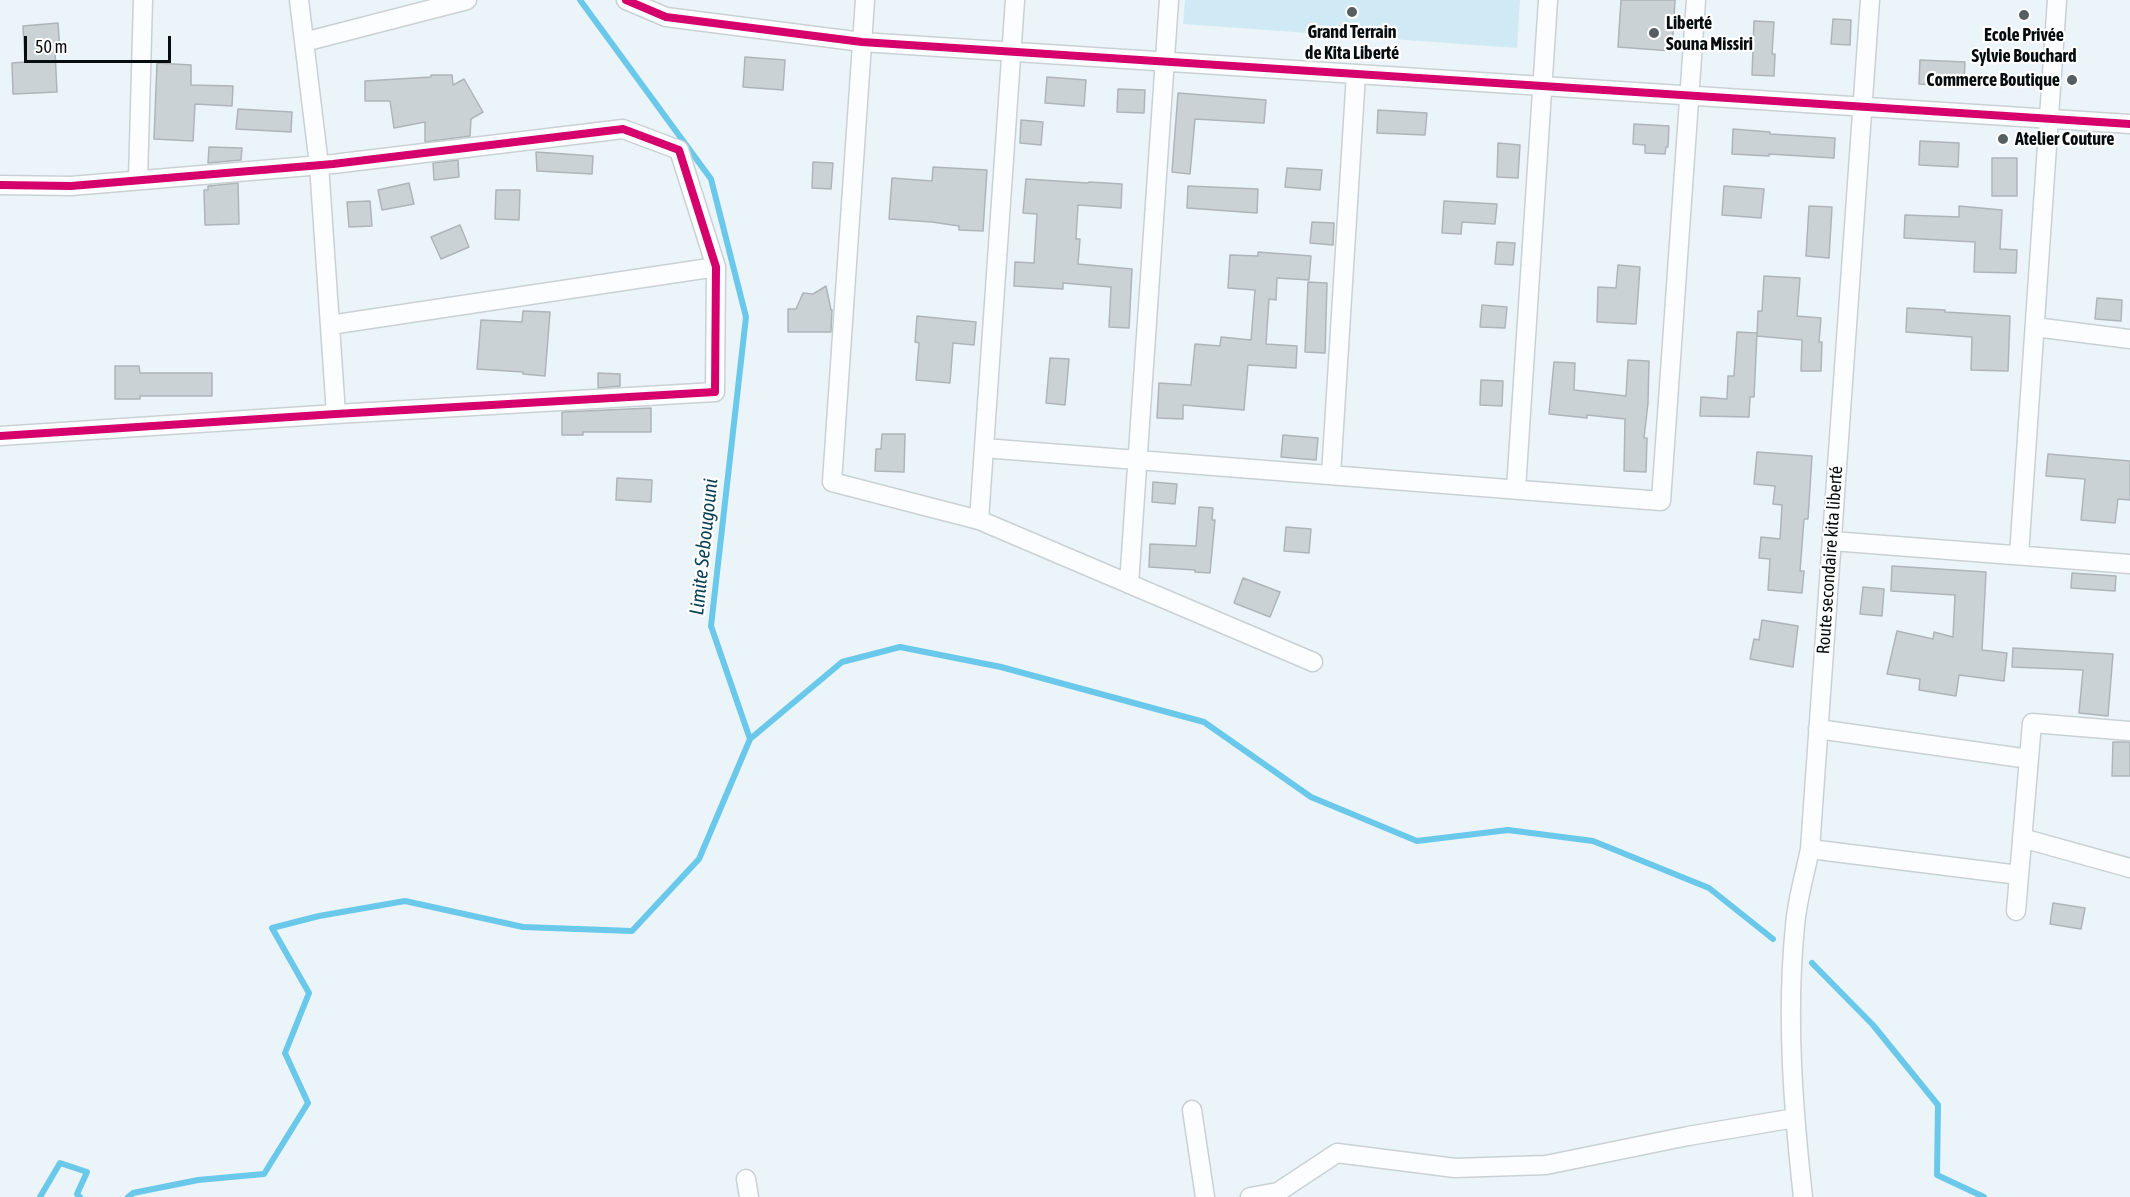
<!DOCTYPE html>
<meta charset="utf-8">
<style>
body{margin:0}
#map{position:relative;width:2130px;height:1197px;overflow:hidden;background:#ebf4f8;font-family:"Asap Condensed",sans-serif}
canvas{display:block}
.scale{position:absolute;left:24px;top:36px;width:147px;height:27px;box-sizing:border-box;border:3px solid #070d0f;border-top:0;padding-left:8px;font-size:18px;line-height:21px;white-space:nowrap;color:#070d0f;-webkit-text-stroke:4px #fff;paint-order:stroke}
</style>
<div id="map">
<canvas width="2130" height="1197"></canvas>
<div class="scale">50 m</div>
</div>
<script>
const ctx = document.querySelector('canvas').getContext('2d');
ctx.lineJoin = 'round';
function paint(path, color) { ctx.fillStyle = color; ctx.fill(path, 'evenodd'); }
function stroke(path, color, width, dash) { ctx.strokeStyle = color; ctx.lineWidth = width; ctx.lineCap = dash ? 'butt' : 'round'; ctx.setLineDash(dash || []); ctx.stroke(path); }
function write(font, color, halo, rows, align = 'center') {
  ctx.font = font + ' "Asap Condensed",sans-serif'; ctx.lineWidth = 4.5; ctx.setLineDash([]); ctx.textBaseline = 'middle'; ctx.strokeStyle = halo; ctx.fillStyle = color; for (const [text, x, y, turn = 0] of rows) {
    ctx.save(); ctx.translate(x, y); ctx.rotate((+turn || 0) * Math.PI / 180); ctx.textAlign = isNaN(turn) ? turn : align; if (halo) ctx.strokeText(text, 0, 0); ctx.fillText(text, 0, 0); ctx.restore();
  }
}
paint(new Path2D(`
 M1185 0H1520L1517 48 1183 24Z`), '#d0eaf5');
stroke(new Path2D(`
 M750 739 842 662 900 647 1001 667 1204 722 1311 797 1417 841 1508 830 1593 841 1709 888 1773 939
 M1812 963 1873 1025 1938 1105 1937 1175 1984 1197
 M40 1197 60 1163 87 1172 77 1194 80 1197
 M128 1197 133 1193 198 1180 264 1174 308 1103 285 1053 309 993 272 928 319 916 405 901 523 927 632 931 699 859 750 739 711 626 746 317 711 179 580 0`), '#6ac8ea', 6);
const building = new Path2D(`
 M1621 0H1675L1672 51 1618 47Z
 M1833 19 1851 20 1850 45 1831 44Z
 M1754 21 1774 22 1772 54H1775L1774 76 1752 75Z
 M58 23 60 51H55L57 92 13 94 12 63 25 62 23 26Z
 M745 57 785 60 783 90 743 87Z
 M1920 60 1965 62 1964 86 1919 84Z
 M157 63 191 65V85L233 86 232 106 195 104 193 141 154 139Z
 M431 75H452L453 85 464 79 483 112 471 119 470 136 425 142V122L394 128 390 101H365V81L431 77Z
 M1047 77 1086 80 1084 106 1045 103Z
 M1118 89 1145 90 1144 113 1117 112Z
 M1178 93 1266 100 1264 123 1195 119 1190 174 1172 172Z
 M238 109 292 112 291 132 236 129Z
 M1378 110 1427 113 1425 135 1377 133Z
 M1021 120 1043 122 1041 145 1020 143Z
 M1634 124 1669 126 1668 147H1666L1665 154 1645 153V145L1633 144Z
 M1733 129 1770 132V134L1835 138 1834 158 1769 154V156L1732 154Z
 M1920 141 1959 143 1958 167 1919 165Z
 M1498 143 1520 145 1518 178 1497 177Z
 M209 147 242 148 241 160 208 163Z
 M536 152 593 156 592 174 537 171Z
 M1992 158H2017V196H1992Z
 M458 160 459 177 434 180 433 163Z
 M813 162 833 163 831 189 812 188Z
 M933 167 987 170 983 231 959 230V226L932 222 889 219 892 178 932 181Z
 M1287 168 1322 170 1320 190 1285 187Z
 M1026 179 1088 183 1089 182 1122 184 1121 208 1078 205 1076 239H1080L1078 264 1132 269 1129 328 1109 327 1111 287 1063 283V289L1014 286 1015 262 1034 263 1037 214 1023 213Z
 M238 183 239 224 205 225 204 190H208V186Z
 M409 183 414 204 382 210 378 190Z
 M1188 186 1258 189 1257 213 1187 208Z
 M1724 186 1764 189 1761 218 1722 215Z
 M496 190H520L519 220 495 219Z
 M370 201 372 226 349 227 347 202Z
 M1444 201 1497 204 1495 224 1462 222 1461 234 1442 233Z
 M1809 206 1832 207 1829 258 1806 256Z
 M1959 206 2002 210 2000 249 2017 250 2016 273 1974 272 1975 242 1904 238 1905 215 1959 217Z
 M1312 222 1334 223 1333 245 1310 243Z
 M460 225 469 247 441 259 431 237Z
 M1497 242 1515 243 1513 265 1495 264Z
 M1258 252 1311 256 1309 280 1277 278 1276 300 1269 299 1266 344 1297 346 1296 368 1248 365 1244 410 1183 405V419L1157 418 1159 383 1191 385 1195 344 1220 346 1221 337 1251 340 1255 290 1228 288 1230 255 1258 256Z
 M1618 265 1640 267 1636 324 1597 322 1598 287 1616 288Z
 M1764 276 1800 278 1797 316 1821 318 1819 342H1822L1821 371H1801L1802 340 1757 336 1758 311H1762Z
 M1308 282 1327 283 1325 353 1305 352Z
 M826 286 831 310H832L831 332H788V309H796L803 293 813 294Z
 M2097 298 2122 300 2121 321 2095 319Z
 M1482 305 1507 307 1505 328 1480 327Z
 M1907 308 1945 310V312L2010 316 2008 371 1971 370 1972 337 1906 332Z
 M523 311 550 312 545 376 523 374V372L477 369 481 320 522 322Z
 M917 316 976 322 974 345 953 343 950 383 916 380 919 343 915 342Z
 M1737 332 1757 333 1754 397H1750L1749 417 1700 416 1701 397 1727 399 1728 376H1734Z
 M1050 358 1069 359 1065 405 1046 403Z
 M1628 360 1649 361 1648 403 1644 438H1647L1646 472 1624 471 1625 419 1587 415V418L1549 414 1554 362 1575 363 1574 390 1626 396Z
 M115 366H139L140 373H212V396H140V399H115Z
 M598 373 620 374V386L598 388Z
 M1481 380 1503 381 1502 406 1480 405Z
 M651 408V432H583V435H562V412Z
 M882 434H905L904 472 875 471 876 449H881Z
 M1283 435 1318 438 1316 460 1281 457Z
 M1757 452 1812 456 1808 519H1804L1800 571H1804L1802 593 1768 590 1770 559 1759 558 1761 537 1780 539 1782 505 1773 504 1775 486 1754 484Z
 M2048 454 2130 461V500L2118 499 2115 523 2081 520 2085 479 2046 476Z
 M617 478 652 480 651 502 616 500Z
 M1153 482 1177 484 1175 504 1152 502Z
 M1199 507 1213 508 1212 520H1215L1210 573 1195 572V570L1149 567 1150 544 1196 546Z
 M1286 527 1311 529 1309 553 1284 551Z
 M1892 566 1986 572 1982 650 2007 653 2004 681 1959 675 1956 696 1919 690 1920 679 1887 674 1897 631 1933 639 1934 632 1953 637 1955 595 1891 591Z
 M2072 573 2116 576 2115 591 2071 588Z
 M1243 578 1280 592 1270 617 1234 603Z
 M1863 587 1884 589 1882 616 1860 614Z
 M1762 620 1798 626 1793 667 1750 659 1754 639 1759 640Z
 M2013 648 2113 654 2108 716 2079 713 2083 670 2012 667Z
 M2113 742H2130V776H2112Z
 M2053 903 2085 908 2081 929 2050 924Z`);
paint(building, '#cbd2d5');
stroke(building, '#aeb5b8', 1.5);
const street = new Path2D(`
 M299 0 319 165 336 414
 M626 0 666 17 862 42 2130 124
 M865 0 832 482 979 520 1313 662
 M304 42 467 0
 M138 180 143 0
 M0 185 71 186 333 164 623 129 679 150 716 267 715 392 336 414 0 436
 M330 325 716 267
 M2035 327 2130 339
 M984 448 1661 501 1696 0
 M1331 475 1356 74
 M1516 489 1548 0
 M979 520 1015 0
 M1832 541 2130 564
 M2019 555 2057 0
 M1129 584 1169 0
 M1818 729 2029 759
 M2022 838 2130 868
 M1810 849 2019 875
 M2016 911 2032 723 2130 731
 M1192 1110 1205 1197
 M746 1179 749 1197
 M1250 1197 1278 1192 1337 1153 1455 1168 1546 1165 1688 1136 1795 1118
 M1803 1197C1793 1107 1786 1016 1795 926 1797 900 1805 874 1810 849L1870 0`);
stroke(street, '#cad1d4', 21);
stroke(street, '#fcfdfe', 18);
stroke(new Path2D(`
 M626 0 666 17 862 42 2130 124
 M0 185 71 186 333 164 623 129 679 150 716 267 715 392 336 414 0 436`), '#d6006c', 8);
for (const [x, y, r, color] of [
 [1352,12,6,"#575e61"],
 [2024,15,6,"#575e61"],
 [1654,33,6,"#575e61"],
 [2072,80,6,"#575e61"],
 [2003,139,6,"#575e61"]
]) { const dot = new Path2D(); dot.arc(x, y, r, 0, 2 * Math.PI); ctx.fillStyle = color; ctx.fill(dot); stroke(dot, '#fff', 2); }
write('bold 18px', '#070d0f', '#fff', [
 ["Liberté",1666,23],
 ["Souna Missiri",1666,44],
 ["Grand Terrain",1352,32,"center"],
 ["de Kita Liberté",1352,53,"center"],
 ["Ecole Privée",2024,35,"center"],
 ["Sylvie Bouchard",2024,56,"center"],
 ["Commerce Boutique",2060,80,"right"],
 ["Atelier Couture",2015,139]
], 'left');
write('18px', '#070d0f', '#fff', [
 ["Route secondaire kita liberté",1830,560,-86]
]);
write('italic 20px', '#073f53', '#fff', [
 ["Limite Sebougouni",704,547,-84]
]);
</script>
